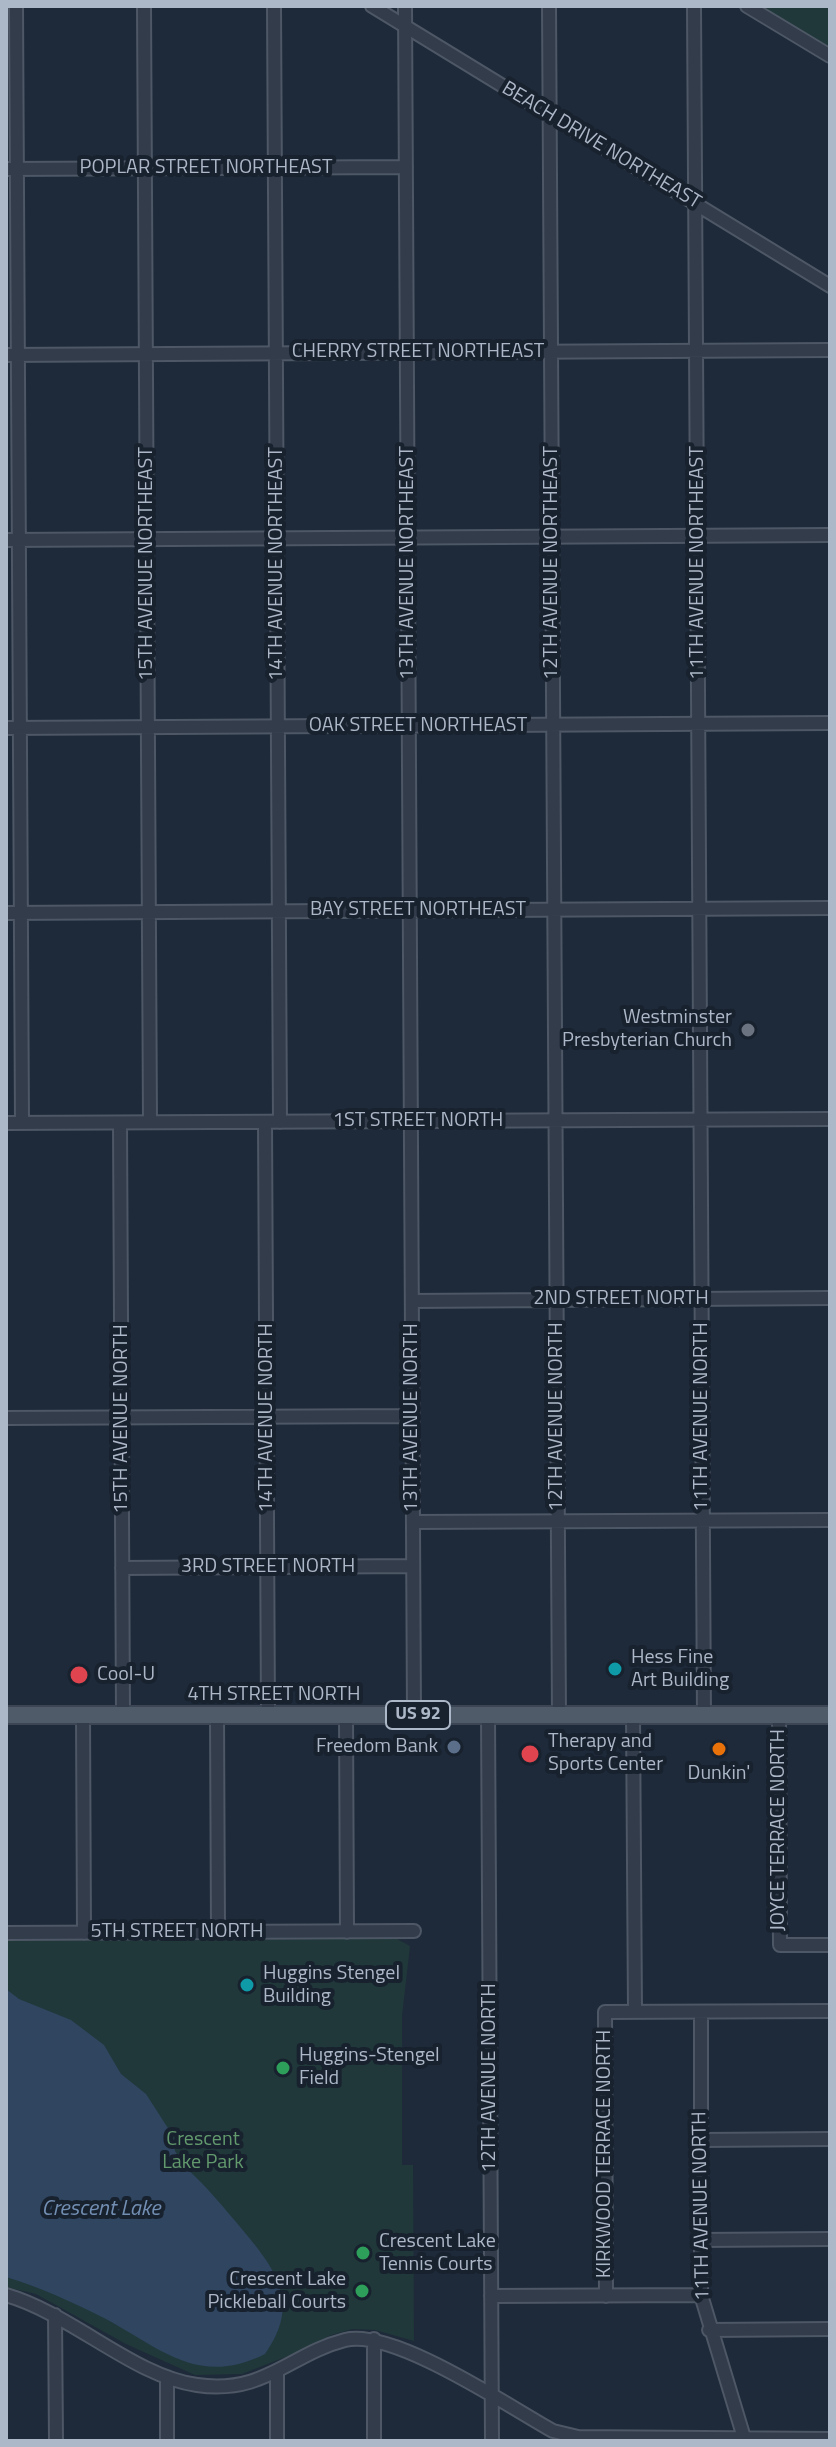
<!DOCTYPE html>
<style>
body{margin:0}
#map{position:relative;width:836px;height:2447px;overflow:hidden;background:#1e2a39;font-family:"Titillium Web",sans-serif}
canvas{display:block}
.frame{position:absolute;inset:0;border:8px solid #acb7c7;pointer-events:none}
</style>
<div id="map">
<canvas width="836" height="2447"></canvas>
<div class="frame"></div>
</div>
<script>
const ctx = document.querySelector('canvas').getContext('2d');
ctx.lineJoin = 'round';
function paint(path, color) { ctx.fillStyle = color; ctx.fill(path, 'evenodd'); }
function stroke(path, color, width, dash) { ctx.strokeStyle = color; ctx.lineWidth = width; ctx.lineCap = dash ? 'butt' : 'round'; ctx.setLineDash(dash || []); ctx.stroke(path); }
function write(font, color, halo, rows, align = 'center') {
  ctx.font = font + ' "Titillium Web",sans-serif'; ctx.lineWidth = 8; ctx.setLineDash([]); ctx.textBaseline = 'middle'; ctx.strokeStyle = halo; ctx.fillStyle = color; for (const [text, x, y, turn = 0] of rows) {
    ctx.save(); ctx.translate(x, y); ctx.rotate((+turn || 0) * Math.PI / 180); ctx.textAlign = isNaN(turn) ? turn : align; if (halo) ctx.strokeText(text, 0, 0); ctx.fillText(text, 0, 0); ctx.restore();
  }
}
paint(new Path2D(`
 M761 6H830V49Z
 M397 1939 410 1946 402 2016V2165H413L414 2341 375 2330 352 2329 331 2335 298 2352 242 2374 195 2375 126 2344 36 2294 6 2287V1940Z`), '#20383a');
paint(new Path2D(`
 M6 1989 19 1999 71 2020 104 2045 121 2074 146 2094 173 2136 175 2151 185 2167C204 2184 220 2203 236 2222 272 2265 304 2300 265 2354 198 2388 159 2347 104 2318 72 2302 40 2287 6 2277Z`), '#2f4560');
const minor = new Path2D(`
 M16 6 22 1123
 M144 6 150 1122
 M274 6 280 1122
 M372 6 830 286
 M405 6 414 1715
 M549 6 559 1715
 M694 6 704 1715
 M747 6 830 56
 M6 169 406 167
 M6 355 830 350
 M6 540 830 535
 M6 728 830 723
 M6 913 830 908
 M265 1122 268 1715
 M6 1123 830 1119
 M120 1123 123 1715
 M412 1301 830 1298
 M6 1418 412 1416
 M413 1522 830 1520
 M122 1568 413 1566
 M83 1715 84 1933
 M217 1715 218 1932
 M346 1715 347 1932
 M488 1715 492 2441
 M633 1715 635 2012
 M779 1715 780 1945H830
 M6 1933 414 1931
 M701 2012V2295L745 2441
 M701 2140 830 2139
 M700 2240 830 2239
 M6 2295C72 2314 133 2376 197 2385 264 2395 290 2354 345 2340 393 2328 508 2406 553 2431L578 2437 830 2439
 M491 2296 701 2295
 M606 2296 605 2012 830 2011
 M55 2315 56 2441
 M709 2330 830 2329
 M374 2339V2441
 M277 2374V2441
 M167 2377V2441`);
const major = new Path2D(`
 M6 1715H830`);
stroke(minor, '#4d5765', 16);
stroke(major, '#3c4553', 20);
stroke(minor, '#323c4a', 12);
stroke(major, '#505b6a', 16);
for (const [x, y, r, color] of [
 [748,1030,8,"#6b7280"],
 [615,1669,8,"#0f9aa8"],
 [79,1675,10,"#e0444e"],
 [454,1747,8,"#5c6f8a"],
 [719,1749,8,"#e8710a"],
 [530,1754,10,"#e0444e"],
 [247,1985,8,"#0f9aa8"],
 [283,2068,8,"#2e9e5b"],
 [363,2253,8,"#2e9e5b"],
 [362,2291,8,"#2e9e5b"]
]) { const dot = new Path2D(); dot.arc(x, y, r, 0, 2 * Math.PI); ctx.fillStyle = color; ctx.fill(dot); stroke(dot, '#18212e', 3); }
for (const [x, y, w] of [
 [418,1715,64]
]) { const box = new Path2D(); box.roundRect(x - w / 2, y - 14, w, 28, 6); ctx.fillStyle = '#18212e'; ctx.fill(box); stroke(box, '#acb7c7', 2); }
write('bold 18px', '#acb7c7', null, [
 ["US 92",418,1715]
]);
write('20px', '#acb7c7', '#18212e', [
 ["BEACH DRIVE NORTHEAST",601,146,31],
 ["POPLAR STREET NORTHEAST",206,168],
 ["CHERRY STREET NORTHEAST",418,352],
 ["13TH AVENUE NORTHEAST",408,563,-90],
 ["12TH AVENUE NORTHEAST",552,563,-90],
 ["11TH AVENUE NORTHEAST",698,563,-90],
 ["15TH AVENUE NORTHEAST",147,564,-90],
 ["14TH AVENUE NORTHEAST",277,564,-90],
 ["OAK STREET NORTHEAST",418,726],
 ["BAY STREET NORTHEAST",418,910],
 ["1ST STREET NORTH",418,1121],
 ["2ND STREET NORTH",621,1299],
 ["12TH AVENUE NORTH",557,1417,-90],
 ["11TH AVENUE NORTH",702,1417,-90],
 ["14TH AVENUE NORTH",267,1418,-90],
 ["13TH AVENUE NORTH",412,1418,-90],
 ["15TH AVENUE NORTH",122,1419,-90],
 ["3RD STREET NORTH",268,1567],
 ["4TH STREET NORTH",274,1695],
 ["JOYCE TERRACE NORTH",779,1830,-90],
 ["5TH STREET NORTH",177,1932],
 ["12TH AVENUE NORTH",490,2078,-90],
 ["KIRKWOOD TERRACE NORTH",605,2154,-90],
 ["11TH AVENUE NORTH",702,2206,-91]
]);
write('20px', '#acb7c7', '#18212e', [
 ["Westminster",732,1018,"right"],
 ["Presbyterian Church",732,1041,"right"],
 ["Hess Fine",631,1658],
 ["Art Building",631,1681],
 ["Cool-U",97,1675],
 ["Therapy and",548,1742],
 ["Sports Center",548,1765],
 ["Freedom Bank",438,1747,"right"],
 ["Dunkin'",719,1774,"center"],
 ["Huggins Stengel",263,1974],
 ["Building",263,1997],
 ["Huggins-Stengel",299,2056],
 ["Field",299,2079],
 ["Crescent Lake",379,2242],
 ["Tennis Courts",379,2265],
 ["Crescent Lake",346,2280,"right"],
 ["Pickleball Courts",346,2303,"right"]
], 'left');
write('20px', '#62996d', '#18212e', [
 ["Crescent",203,2140],
 ["Lake Park",203,2163]
]);
write('italic 22px', '#728eb2', '#18212e', [
 ["Crescent Lake",101,2210]
]);
</script>
